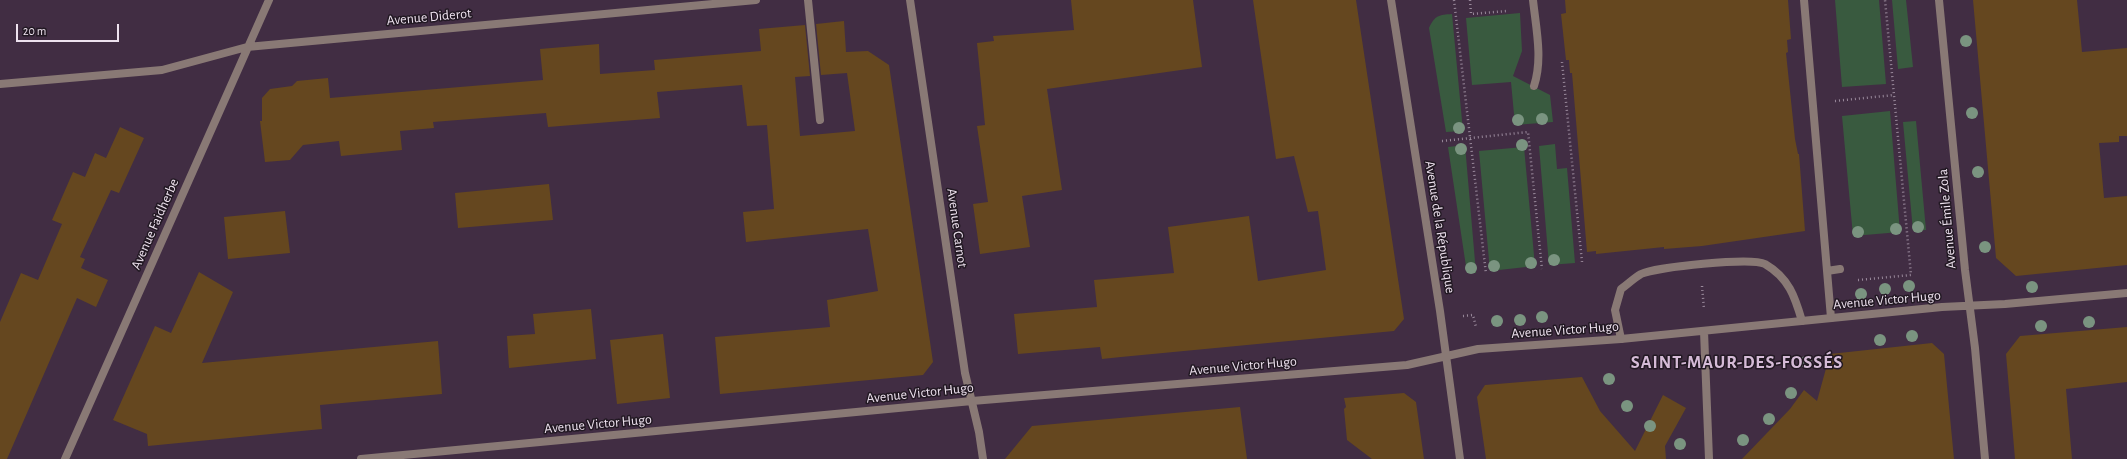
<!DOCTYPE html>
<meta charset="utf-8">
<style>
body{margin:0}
#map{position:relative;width:2127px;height:459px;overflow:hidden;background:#412d43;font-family:"Alegreya Sans",sans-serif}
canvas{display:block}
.scale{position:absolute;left:16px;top:24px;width:103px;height:18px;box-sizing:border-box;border:2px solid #eee2ef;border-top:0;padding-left:5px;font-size:12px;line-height:14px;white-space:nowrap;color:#eee2ef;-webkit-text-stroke:3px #221923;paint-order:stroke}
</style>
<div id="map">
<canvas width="2127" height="459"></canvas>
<div class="scale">20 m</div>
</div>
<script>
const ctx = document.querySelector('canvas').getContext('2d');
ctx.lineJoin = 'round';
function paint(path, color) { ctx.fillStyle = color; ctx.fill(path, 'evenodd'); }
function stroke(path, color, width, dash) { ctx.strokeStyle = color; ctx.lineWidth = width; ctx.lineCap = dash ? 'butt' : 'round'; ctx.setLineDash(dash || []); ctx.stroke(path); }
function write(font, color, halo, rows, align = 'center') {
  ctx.font = font + ' "Alegreya Sans",sans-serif'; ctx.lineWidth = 3; ctx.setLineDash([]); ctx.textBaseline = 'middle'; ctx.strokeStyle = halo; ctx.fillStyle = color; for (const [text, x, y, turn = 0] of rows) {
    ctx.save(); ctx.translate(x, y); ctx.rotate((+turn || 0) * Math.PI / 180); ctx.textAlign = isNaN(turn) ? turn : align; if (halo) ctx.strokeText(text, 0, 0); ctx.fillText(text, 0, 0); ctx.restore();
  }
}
paint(new Path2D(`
 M1835 0H1879L1886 84 1842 87Z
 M1892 0H1906L1913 67 1898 69Z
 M1520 13 1522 51 1513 76 1550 95 1553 122 1515 125 1511 82 1472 85 1466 18Z
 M1452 14 1463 131 1446 132 1429 28C1435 15 1439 15 1452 14Z
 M1890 111 1900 232 1853 236 1842 116Z
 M1916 121 1926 230 1913 231 1903 122Z
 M1555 144 1557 169 1567 168 1575 263 1549 265 1539 146Z
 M1465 145 1476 273H1467L1448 147Z
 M1524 147 1535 266 1490 271 1479 151Z`), '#395a3f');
paint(new Path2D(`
 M1071 0H1193L1202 67 1047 89 1062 190 1022 196 1030 247 980 254 973 204 988 202 977 126 985 125 977 43 994 41 993 36 1074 30Z
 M1253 0H1356L1404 319 1394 331 1121 357 1102 359 1100 347 1018 354 1014 314 1097 307 1094 280 1174 273 1168 227 1249 216 1258 281 1326 270 1318 211 1308 212 1294 156 1276 159Z
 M1565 0H1788L1791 39 1787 40 1788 52 1786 53 1795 139 1798 154H1799L1805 231 1702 246 1664 249V247L1596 254V251L1587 252 1572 73H1570L1569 60H1566L1561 14 1566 13Z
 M1973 0H2077L2082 52 2127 48V136H2119V142L2099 143 2104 198 2127 196V265L2016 276 1996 258Z
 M844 21 846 52 868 51 889 65 933 362 923 375 720 394 715 337 830 327 827 300 878 291 868 229 746 242 743 212 774 209 767 125 747 126 742 85 657 92 660 118 548 127 546 113 433 122 434 128 400 131 402 150 341 156 339 141 303 145 290 160 265 162 260 121H262V98L270 89 292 86 297 81 328 78 330 98 543 80 540 49 599 44 600 74 655 70 654 60 761 51 759 29 805 25 810 76 795 77 800 136 855 131 847 73 821 75 816 24Z
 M120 127 144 138 119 193 111 190 80 257 85 259 81 268 108 280 96 307 77 298 7 459H0V322L21 273 38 280 62 224 52 220 73 172 85 177 95 153 106 158Z
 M549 184 553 220 458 228 455 193Z
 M285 211 290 253 228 259 224 217Z
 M199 272 233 292 202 363 438 341 442 394 320 405 322 429 148 446 147 434 113 420 155 326 171 333Z
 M591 309 596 359 509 368 507 336 535 334 533 314Z
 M2127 327V382L2066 389 2072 459H2015L2006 354 2020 336Z
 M663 334 670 398 617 404 610 340Z
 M1932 343 1944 354 1954 459H1742L1790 409 1804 390 1817 401 1830 354Z
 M1582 377 1600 411 1635 451 1663 395 1686 408 1665 446 1666 459H1486L1477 397 1485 385Z
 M1404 393 1416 402 1424 459H1372L1347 440 1344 409 1346 407 1344 398Z
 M1240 407 1247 459H1005L1032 426Z`), '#65471f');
stroke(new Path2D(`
 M1454 0 1486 274
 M1470 0 1471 14 1507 11
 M1562 62 1582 262
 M1835 101 1894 95
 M1442 141 1528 132 1542 269
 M1858 280 1911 275 1885 0
 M1702 286 1704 309
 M1463 316 1473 315 1476 327`), '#99899b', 2.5, [1, 3]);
stroke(new Path2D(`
 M808 0 820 120
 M1533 0C1536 28 1543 59 1534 86
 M1804 0 1831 318
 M1827 271 1840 269
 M1621 339 1615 310 1621 289C1628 284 1634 278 1641 274 1656 267 1751 257 1765 264 1789 278 1795 297 1802 321`), '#897975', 8);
stroke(new Path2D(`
 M0 84 162 70 247 47 756 0
 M65 459 269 0`), '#897975', 8);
stroke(new Path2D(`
 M910 0 965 373 979 432 983 459
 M1391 0 1440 311 1460 459
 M1939 0 1965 270 1975 348 1985 459
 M1704 331 1709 459
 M361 459 972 401 1407 365 1478 349 1621 339 1942 307 2005 304 2127 293`), '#897975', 8);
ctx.fillStyle = '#7a9480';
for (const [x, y] of [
 [1966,41],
 [1972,113],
 [1542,119],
 [1518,120],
 [1459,128],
 [1522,145],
 [1461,149],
 [1978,172],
 [1918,227],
 [1896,229],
 [1858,232],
 [1985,247],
 [1554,260],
 [1531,263],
 [1494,266],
 [1471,268],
 [1909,286],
 [2032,287],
 [1885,289],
 [1861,294],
 [1542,317],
 [1520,320],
 [1497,321],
 [2089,322],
 [2041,326],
 [1912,336],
 [1880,340],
 [1806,362],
 [1609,379],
 [1791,393],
 [1627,406],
 [1769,419],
 [1650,426],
 [1743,440],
 [1680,444]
]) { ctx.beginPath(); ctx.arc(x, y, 6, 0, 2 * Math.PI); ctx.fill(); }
write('14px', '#eee2ef', '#221923', [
 ["Avenue Diderot",429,17,-5],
 ["Avenue Émile Zola",1947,219,-95],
 ["Avenue Faidherbe",155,224,-66],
 ["Avenue de la République",1440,227,81],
 ["Avenue Carnot",957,228,82],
 ["Avenue Victor Hugo",1887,300,-5],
 ["Avenue Victor Hugo",1565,330,-4],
 ["Avenue Victor Hugo",1243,366,-5],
 ["Avenue Victor Hugo",920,393,-6],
 ["Avenue Victor Hugo",598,424,-5]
]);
ctx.letterSpacing = '1px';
write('bold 18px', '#d5bbd7', '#221923', [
 ["SAINT-MAUR-DES-FOSSÉS",1737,363]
]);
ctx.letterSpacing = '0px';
</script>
